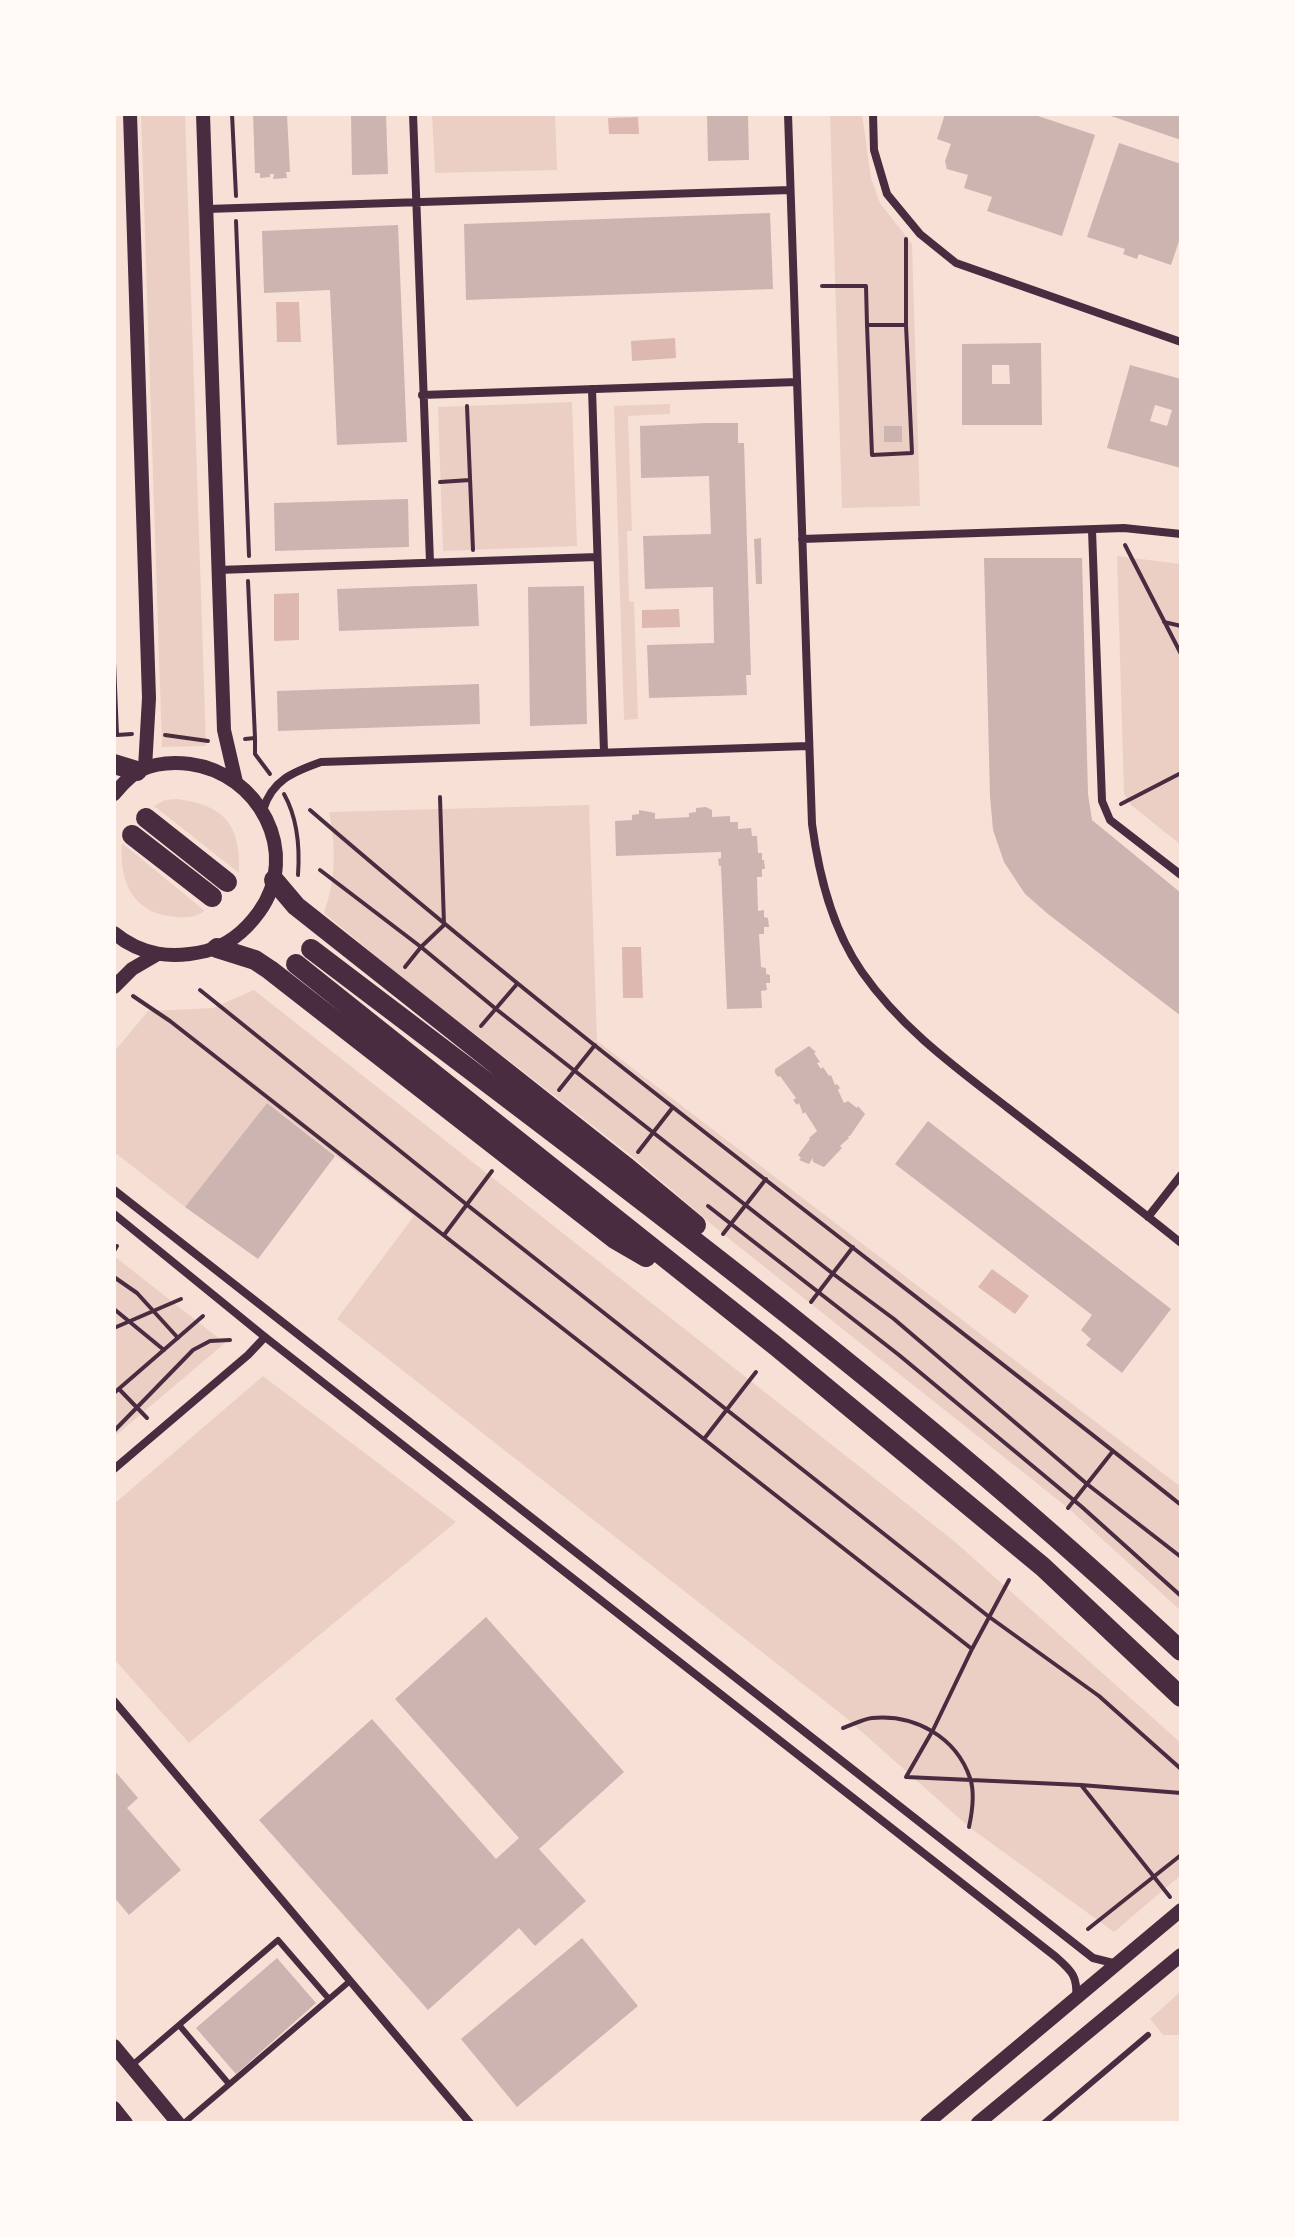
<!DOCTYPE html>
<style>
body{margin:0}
#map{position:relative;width:1295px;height:2237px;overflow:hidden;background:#f7e1d7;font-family:"PT Sans",sans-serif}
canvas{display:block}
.frame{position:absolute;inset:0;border:116px solid #fffaf5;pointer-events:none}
</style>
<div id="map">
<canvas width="1295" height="2237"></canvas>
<div class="frame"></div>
</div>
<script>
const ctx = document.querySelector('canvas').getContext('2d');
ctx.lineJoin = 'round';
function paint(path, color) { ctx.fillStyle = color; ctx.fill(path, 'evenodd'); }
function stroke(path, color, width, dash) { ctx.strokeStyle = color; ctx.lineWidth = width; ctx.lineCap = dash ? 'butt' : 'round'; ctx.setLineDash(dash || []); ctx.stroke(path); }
paint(new Path2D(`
 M141 114H185L206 746 162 747Z
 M432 114H555L557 170 435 173Z
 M830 114H862L871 178 880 203 912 244 920 506 842 508Z
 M572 402 577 546 443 551 438 407Z
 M670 404V414L628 416 632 531H627L629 601 634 602 638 719 624 720 614 406Z
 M1117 556 1181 564V845L1131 805 1124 794Z
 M177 799C224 805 241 824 239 873L154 806 165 800Z
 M589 805 597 1041 1181 1487V1611L1068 1508 723 1234 633 1157 399 975 324 913C336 878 336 848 329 812Z
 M122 843 205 911C192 919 183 918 168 916 130 910 119 877 122 843Z
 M254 990 954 1541 1181 1743V1875L1114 1932 969 1827 845 1717 337 1319 414 1216 267 1103 185 1207 114 1152V1052L148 1011 213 1008Z
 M114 1256 225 1343 114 1437Z
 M263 1376 456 1522 189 1743 114 1659V1504Z
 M1181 1991V2035H1163L1150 2019Z`), '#ebcfc5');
paint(new Path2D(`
 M638 117 639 134H609L608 118Z
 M276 302H299L301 342H277Z
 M675 338 676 358 632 361 631 341Z
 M299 593V640L274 641V594Z
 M679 609 680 627 642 628V610Z
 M622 947H641L643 998H623Z
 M992 1269 1029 1296 1015 1314 978 1287Z`), '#dcb8b0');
paint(new Path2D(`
 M253 114H287L290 172H286L287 178 273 179 274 174H270V177L260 178V173H255Z
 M351 114H386L388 174 352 175Z
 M707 114H748L749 160 708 161Z
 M945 114H1032L1095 135 1062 236 987 211 992 197 964 188 968 175 947 169 945 161 951 144 937 139Z
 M1112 114H1181V140L1111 116Z
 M1119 143 1181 164V235L1171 265 1139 254 1137 259 1123 254 1125 249 1087 237Z
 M770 213 773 289 466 300 464 224Z
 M398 225 407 442 337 445 330 290 264 293 262 231Z
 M1041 343 1042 425H962V344ZM992 365H1009L1010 384H992Z
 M1130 365 1181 379V468L1107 448ZM1155 405 1172 410 1167 426 1150 421Z
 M707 423H738V443H744L751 675H746L747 695 649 698 647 645 714 643 713 587 645 589 643 536 711 534 709 476 641 478 640 426Z
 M884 426H902V442H884Z
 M408 499 409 547 275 551 274 503Z
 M761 538 762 584H756L754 539Z
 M984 558H1082L1088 794 1092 820 1181 893V1016L1048 914 1025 894 1004 862 993 830 990 796Z
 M477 584 479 626 339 631 337 589Z
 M584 586 587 724 530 726 528 587Z
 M479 684 480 724 278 731 277 691Z
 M706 807 712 810V817L730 816V822H738V829L751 828 752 836H757L758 853H762V860H764L765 869H762V877H757L758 911 764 910V917L768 918 769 927H764V934H759L761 967 766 968V974L770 975V983H766L767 990 761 991 762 1008 727 1009 721 866H719L718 859 721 858V852L616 856 615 821 632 820V815L639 814V810L655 813V819L689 817V813L696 812V808Z
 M809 1046 816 1052 814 1053 820 1062 817 1063 821 1069 823 1067 829 1076 831 1075 835 1085 837 1084 840 1088 838 1090 844 1103 848 1101 857 1108 858 1106 865 1114 850 1136H848L849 1138 840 1146 842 1148 824 1167 813 1162V1158L809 1164 799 1160 801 1158 798 1155 810 1139 809 1138 817 1131 805 1112 803 1114 799 1103 797 1105 793 1100 796 1098 780 1076 778 1077 775 1073V1069Z
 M267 1103 335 1156 258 1259 185 1207Z
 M928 1121 1171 1309 1122 1373 1086 1345 1091 1339 1081 1330 1092 1315 895 1164Z
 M486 1617 624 1772 539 1849 586 1901 535 1946 519 1928 428 2010 259 1820 372 1719 496 1859 519 1838 395 1699Z
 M114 1770 138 1798 127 1808 181 1870 129 1915 114 1897Z
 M582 1938 638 2006 517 2107 461 2039Z
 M277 1958 316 2003 236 2074 196 2028Z`), '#ccb4b1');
stroke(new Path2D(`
 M232 114 236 196
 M236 221 249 556
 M822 286H866L867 325H906
 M867 325 872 455 912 453 906 325V239
 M467 406 473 550
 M440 482 470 480
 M1125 545 1181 654
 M248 581 255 738
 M1164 622 1181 626
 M114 662 117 735 132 734
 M165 735 208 741
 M245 739 255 738V754L270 774
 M284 794C298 819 300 847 298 875
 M1121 804 1181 773
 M310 810C591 1053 891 1273 1181 1505
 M320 870 421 947 496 1009 832 1273 894 1319 1087 1484 1181 1557
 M405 967 421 947 444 925 440 797
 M200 990 466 1204 988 1616 1099 1696 1181 1769
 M133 996 170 1021 972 1649 933 1730 906 1777 1081 1785 1181 1793
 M481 1026 517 984
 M559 1090 595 1045
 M638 1152 673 1107
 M708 1206 899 1355 1082 1507 1181 1596
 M723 1234 766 1179
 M444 1235 492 1171
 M114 1251 117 1246
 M114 1277 137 1293 178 1338
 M811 1302 853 1247
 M114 1309 164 1350
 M114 1328 181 1299
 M119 1389 147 1418
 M114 1393 203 1316
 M114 1431 193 1350 210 1341 230 1340
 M704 1439 756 1372
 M1068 1508 1113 1451
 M972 1649 1009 1580
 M843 1728C852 1725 863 1719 872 1718 915 1714 956 1737 970 1778 975 1792 972 1813 969 1827
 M1081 1785 1170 1897
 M1088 1929 1181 1855`), '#4a2c40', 4);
stroke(new Path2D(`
 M329 1999 350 1981
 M179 2025 229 2084
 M131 2066 278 1940 329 1999 184 2123
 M1044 2123 1148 2035`), '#4a2c40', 6);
stroke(new Path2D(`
 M413 114 430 562
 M788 114 812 824C819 876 832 929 862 972 901 1028 955 1067 1008 1108 1066 1153 1124 1197 1181 1243
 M873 114 874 150 887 194 920 234 956 263 1181 342
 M207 209 790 190
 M592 389 604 752
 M422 395 797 382
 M1092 530 1102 801 1110 820 1181 875
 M802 539 1124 528 1181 534
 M218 570 597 557
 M263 810C272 780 293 772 321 762L808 746
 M114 1190 1093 1958 1117 1964
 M114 1214 265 1337 1056 1957C1072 1971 1078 1977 1076 1998
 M1148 1217 1181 1175
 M114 1469 248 1355 265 1337
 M114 1701 470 2123`), '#4a2c40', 8);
stroke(new Path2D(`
 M130 114 149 698 145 768
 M203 114 224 730 236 782
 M114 794C122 785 130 775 141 770 156 763 174 762 190 764 258 773 302 852 259 912 246 930 229 945 206 951 172 959 142 956 114 933
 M114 987 132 969 156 955
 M114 2046 178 2123
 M114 2108 126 2123
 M927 2123 1181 1910
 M978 2123 1181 1955`), '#4a2c40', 14);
stroke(new Path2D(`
 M114 764 137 771
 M146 818 227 882
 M132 835 212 897
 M274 880 296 906 625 1166 696 1225
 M217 948 255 960 270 970 615 1239 646 1257
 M311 949C607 1174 909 1395 1181 1651
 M296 964 777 1347 1043 1567 1181 1697`), '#4a2c40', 20);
</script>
